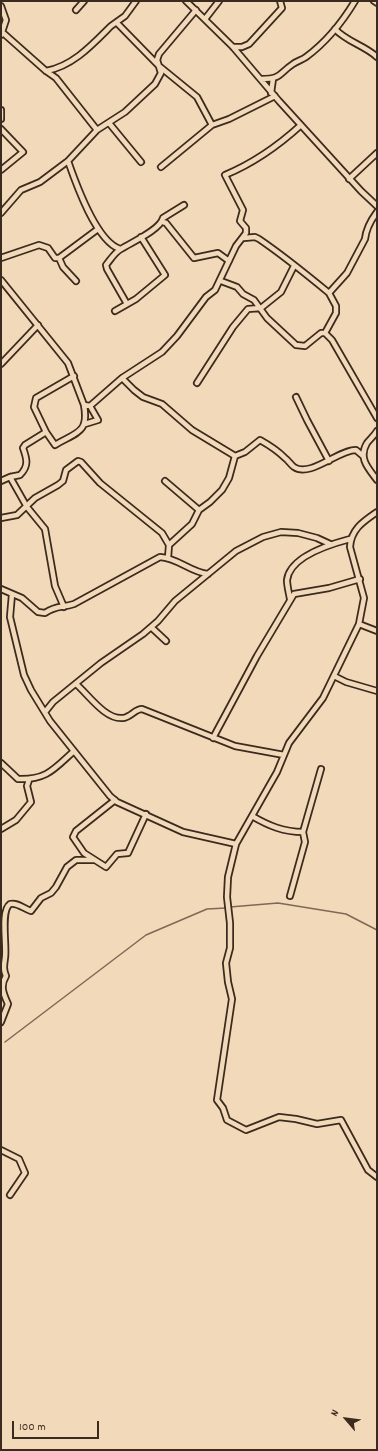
<!DOCTYPE html>
<style>
body{margin:0}
#map{position:relative;width:378px;height:1451px;overflow:hidden;background:#f2d9ba;font-family:Dekko,sans-serif}
canvas{display:block}
.frame{position:absolute;inset:0;border:2px solid #3b2a1e;pointer-events:none}
.north{position:absolute;left:326px;top:1399px;width:40px;height:40px;-webkit-text-stroke:3px #f2d9ba;paint-order:stroke;rotate:298deg;font-size:11px;font-weight:700;line-height:16px;text-align:center;color:#3b2a1e}
.north::after{content:'';display:block;margin:auto;width:14px;height:18px;background:#3b2a1e;clip-path:polygon(50% 0,100% 100%,50% 72%,0 100%)}
.scale{position:absolute;left:12px;top:1421px;width:87px;height:18px;box-sizing:border-box;border:2px solid #3b2a1e;border-top:0;padding-left:5px;font-size:12px;line-height:14px;white-space:nowrap;color:#3b2a1e;-webkit-text-stroke:3px #f2d9ba;paint-order:stroke}
</style>
<div id="map">
<canvas width="378" height="1451"></canvas>
<div class="frame"></div>
<div class="north">N</div>
<div class="scale">100 m</div>
</div>
<script>
const ctx = document.querySelector('canvas').getContext('2d');
ctx.lineJoin = 'round';
function stroke(path, color, width, dash) { ctx.strokeStyle = color; ctx.lineWidth = width; ctx.lineCap = dash ? 'butt' : 'round'; ctx.setLineDash(dash || []); ctx.stroke(path); }
stroke(new Path2D(`
 M230 907 278 903 346 914 377 930
 M5 1042 146 935 207 909 226 908`), '#7e6956', 1.5);
const minor = new Path2D(`
 M186 1 233 47 279 101 361 191 377 206
 M374 1 377 3
 M1 6 6 20 1 35
 M76 10 84 1
 M205 19 219 1
 M117 23 159 66 197 97 212 125
 M335 29C347 42 364 45 377 57
 M2 32 46 71 56 78 97 130
 M233 47H242L249 44 282 8 280 1
 M46 71C73 66 92 45 111 26L125 16 136 1
 M261 79C282 79 278 74 293 64 297 61 302 60 306 57 325 43 343 21 355 1
 M271 93 273 79
 M1 110V119
 M109 123 141 162
 M1 129 23 152 1 170
 M68 161C76 184 96 241 120 249
 M161 167 212 125 229 119 275 96
 M349 179 377 153
 M1 213 21 190 40 182 68 161 97 130 125 112 155 84 161 73 157 60 159 54 196 10
 M163 222 166 223 194 258 218 253 229 261
 M244 238 255 237 259 239C284 256 306 274 329 293
 M1 258 39 245 48 248 55 258H59L63 267 76 281
 M59 258 98 229
 M1 280 68 363 84 405
 M221 281 237 287 243 294 254 300 267 318 296 345 305 346 321 333H325L336 313V306L329 293 347 273 365 239C366 229 371 220 377 212
 M127 304 107 269 106 265C111 259 115 252 121 249 132 242 160 230 163 218L184 205
 M115 311 136 299 165 275 141 237
 M325 333 332 340 377 418
 M1 364 38 325
 M122 378 134 390 143 397 162 404 192 430 235 456
 M197 383 233 327 248 309 261 308 281 292 294 266
 M296 397 307 420 329 461
 M85 424 98 420 90 406
 M377 431C374 436 370 439 367 443 358 458 368 468 377 480
 M46 432 34 407 36 398 74 376
 M10 477 27 507 45 529 55 586 64 607
 M1 481 10 477 20 475C29 466 27 459 23 448L25 445 46 432 55 445C77 432 89 433 84 405L90 406 122 378 162 352 177 336 206 297 215 290 236 246 246 233V228L240 221 243 210 225 175C254 163 278 146 301 125
 M165 481 199 510
 M377 512C364 521 351 529 350 547L364 598 359 624 323 698 289 743 277 772 236 844 228 877 227 897 230 923V948L226 963 228 982 232 999 217 1100 223 1108 227 1120 246 1130 279 1117 296 1119 317 1124 341 1120 368 1170 377 1177
 M1 518 17 515 35 498 58 485 63 481 66 470 78 461 81 462 100 483 162 533 169 545 168 558
 M169 545 192 524 199 510 210 502 222 490 229 478 235 456 245 452 260 440C269 445 277 450 285 458 288 460 291 465 294 467 310 478 338 450 356 450L363 456
 M1 589 22 598 38 612 45 613C56 605 62 608 74 604L160 557C178 558 190 572 208 574
 M12 594 10 617 24 675 31 690 50 721 110 796 117 802 183 832 236 844
 M290 599C289 593 287 586 287 580 290 556 331 544 350 539
 M359 624 377 631
 M151 627 166 641
 M334 676 346 682 377 691
 M76 684C88 694 105 720 123 718 131 717 135 709 142 709L235 746 284 755
 M45 712 53 702 101 663 143 634 158 621 175 601 236 551 263 537 281 532 298 533 317 538 330 544
 M213 738 257 656 294 594 329 588 360 579
 M1 763 18 779C47 780 54 769 74 751
 M115 800 76 831 73 837 84 853 106 867 117 854 128 853 146 814
 M252 816C269 826 284 832 303 832
 M1 829 16 820 31 802 27 786 29 780
 M290 896 305 842 303 832 321 769
 M1 1022 8 1004C3 993 0 986 6 976 3 969 4 965 5 958 7 945 0 911 10 904 17 902 24 909 31 911L41 898 51 893 56 887 67 867 76 860H93
 M1 1150 19 1159 25 1173 10 1195`);
stroke(minor, '#3b2a1e', 8);
stroke(minor, '#f2d9ba', 4.5);
</script>
